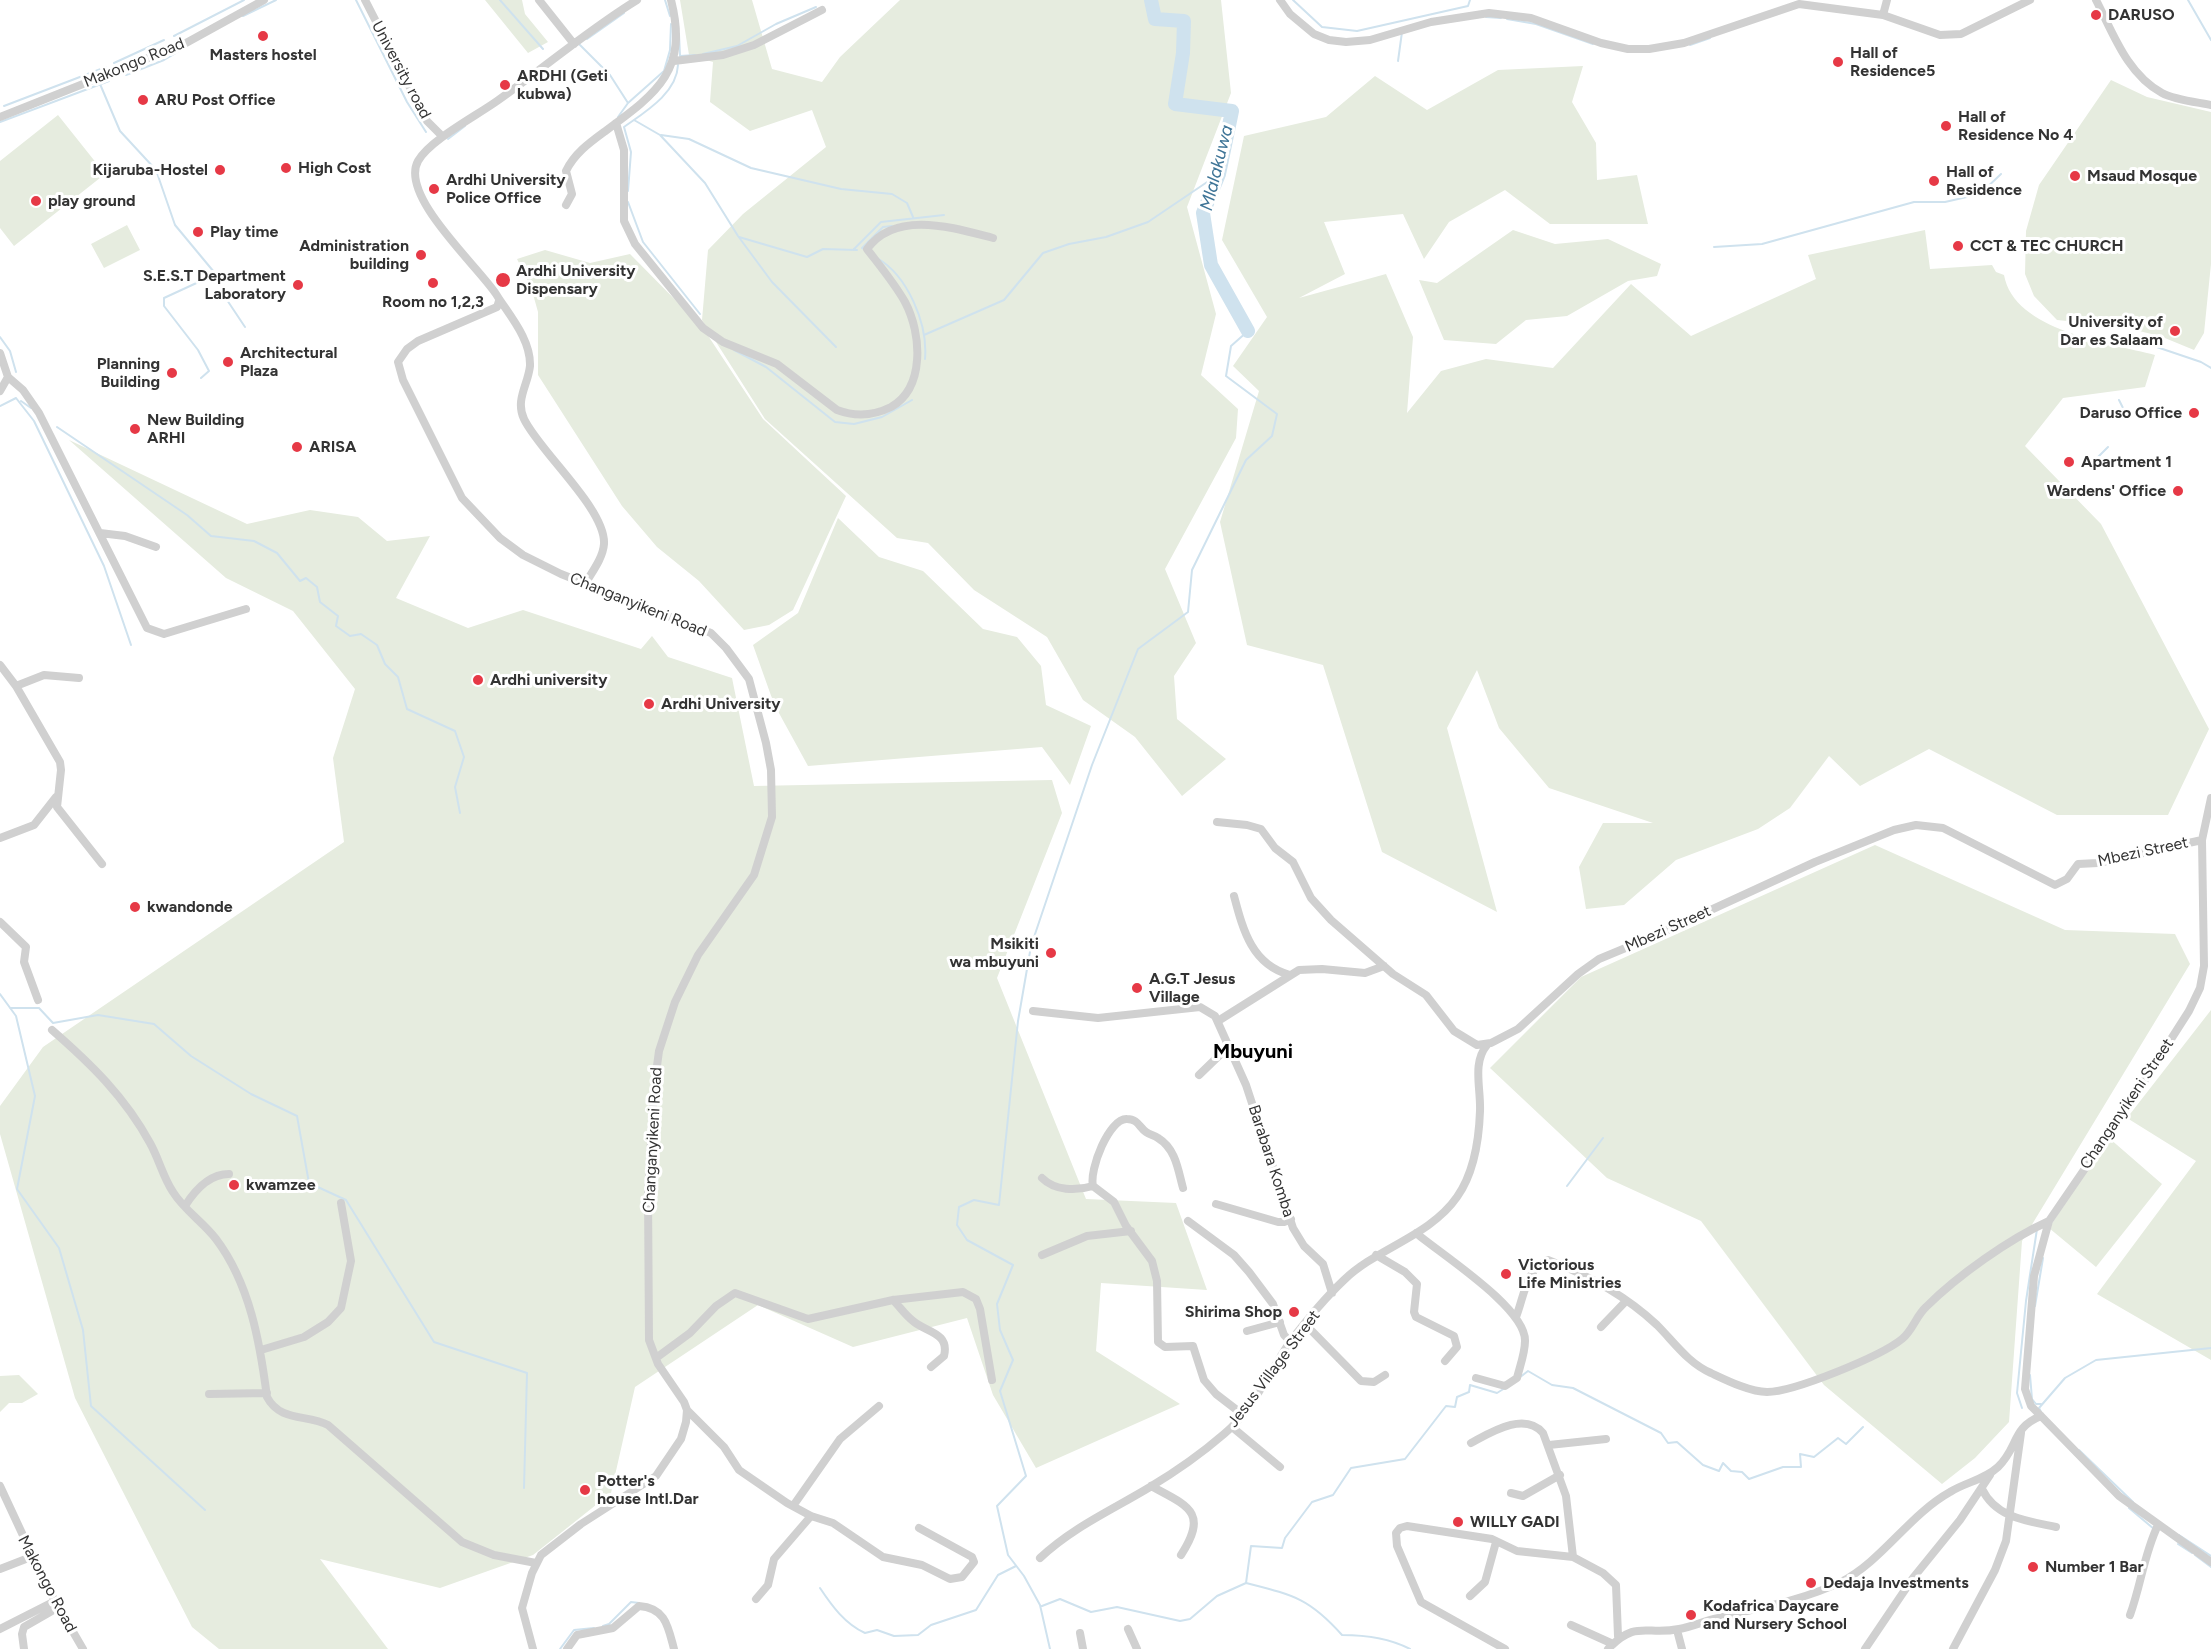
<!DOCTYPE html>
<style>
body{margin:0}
canvas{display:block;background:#fff}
</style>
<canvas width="2211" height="1649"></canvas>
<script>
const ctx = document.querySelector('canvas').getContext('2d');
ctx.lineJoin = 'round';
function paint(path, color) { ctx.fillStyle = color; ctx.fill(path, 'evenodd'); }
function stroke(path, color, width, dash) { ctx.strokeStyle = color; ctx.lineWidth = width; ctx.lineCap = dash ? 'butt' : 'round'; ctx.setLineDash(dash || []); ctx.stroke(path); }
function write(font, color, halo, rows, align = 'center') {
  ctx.font = font + ' Figtree,sans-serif'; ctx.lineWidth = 6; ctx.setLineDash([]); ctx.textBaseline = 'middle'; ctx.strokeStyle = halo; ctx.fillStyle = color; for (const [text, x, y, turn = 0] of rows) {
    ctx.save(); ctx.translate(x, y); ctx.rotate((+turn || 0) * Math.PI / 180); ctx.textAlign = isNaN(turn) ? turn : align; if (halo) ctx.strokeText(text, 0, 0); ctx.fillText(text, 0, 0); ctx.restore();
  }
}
paint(new Path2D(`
 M485 0H522L525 14 548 42 528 53Z
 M680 0H752L772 69 822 82 840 57 900 0H1221L1231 93 1187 207 1216 314 1201 375 1238 409 1236 438 1165 569 1196 643 1174 676 1177 719 1226 759 1182 796 1135 737 1083 700 1047 637 974 590 928 543 897 538 765 419 702 320 708 250 743 214 826 147 812 110 750 131 710 102 713 62 689 55Z
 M1583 66 1572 102 1596 143 1597 180 1637 175 1648 224H1550L1505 190 1449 222 1424 259 1403 214 1324 222 1345 274 1299 298 1386 274 1413 337 1407 413 1441 371 1486 359 1553 368 1631 284 1691 336 1816 279 1808 255 1925 230 1930 269 1992 265 1996 272 2004 275C2014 331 2110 343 2155 355L2145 387 2063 398 2025 446 2101 524 2209 729 2168 815H2057L1929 749 1860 786 1829 756 1790 808 1758 829 1676 860 1624 905 1586 909 1579 867 1603 823H1653L1549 788 1499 728 1477 670 1447 728 1497 912 1382 852 1323 665 1247 645 1220 522 1259 391 1233 366 1267 317 1222 240 1244 136 1326 117 1375 76 1427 110 1498 70Z
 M2111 80 2147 97 2211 112V264L2204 333 2194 350 2160 336 2118 326 2057 320 2034 296 2025 274 2026 231 2039 185Z
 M58 115 105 174 14 246 0 228V161Z
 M127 225 140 250 104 268 91 244Z
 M1513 230 1555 244 1608 239 1661 264 1657 276 1628 281 1567 316 1526 320 1496 344 1444 340 1419 280 1437 283Z
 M545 250 590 263 630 254 703 328 763 419 846 496 793 610 769 625 744 630 699 581 657 547 622 506 538 375V312L531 287 517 259Z
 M69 440 247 524 310 510 358 517 387 541 430 536 396 598 468 628 523 610 641 649 652 636 668 657 732 678 754 786 1052 780 1062 813 997 978 1086 1199 1176 1203 1207 1290 1101 1283 1096 1351 1180 1404 1036 1468 993 1395 967 1318 853 1347 758 1305 635 1387 611 1493 533 1555 440 1588 320 1559 388 1649H219L192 1627 75 1398 0 1134V1106L43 1047 344 842 333 758 355 689 293 611 226 578Z
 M838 518 879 557 923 571 983 629 1017 637 1041 666 1046 705 1091 726 1070 785 1042 747 808 766 774 704 753 645 798 613Z
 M1875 845 2065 930 2175 934 2190 964 2022 1241 2009 1422 1975 1458 1942 1484 1824 1385 1701 1221 1607 1178 1490 1068 1581 977Z
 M2211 1010V1360L2097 1294 2196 1161 2127 1118Z
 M2109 1138 2162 1184 2096 1267 2049 1228Z
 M19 1375 38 1394 22 1403H9L0 1412V1376Z`), '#e6ecdf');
stroke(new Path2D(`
 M356 0 407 102 426 132
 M500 0 543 49
 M665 0 670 16
 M1293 0 1322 27 1357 31 1468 6 1470 0
 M2188 0 2211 40
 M243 16 276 0
 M1486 17 1501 18
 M1507 19 1536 24 1593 44
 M679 34 680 56 695 55
 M174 36 244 0
 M587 39 624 13
 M579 44 610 75 628 103
 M1690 45 1710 38
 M703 54 737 46 776 24 816 7
 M1398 61 1402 32
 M114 63 164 40
 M126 75 164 60 181 50
 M100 84 120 131 156 170 175 225 214 272
 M4 106 106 67
 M618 117 628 103 664 71 670 50 671 24
 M634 120 660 135 705 183 738 236 772 282 836 347
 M0 122 109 81
 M661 135 689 139 751 168 841 189 892 194 907 203 913 217
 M448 139 465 126
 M628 191 631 152 624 127C645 112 677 93 678 65
 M628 202 643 242 700 314
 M739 237 807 257 823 249 857 250
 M1714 247 1762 244 1914 202H1945L1980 194 2001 174
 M854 249 881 222 944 215
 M865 250 862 248 883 227 892 226
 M877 258C908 276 928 324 925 359
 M924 335 1004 300 1043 253 1069 244 1106 237 1148 222 1219 174
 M0 337 10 351 16 372
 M2136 340 2201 362 2211 368
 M734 350 766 367 835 422 854 424 882 417 912 400
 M201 378 209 371 198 350 164 306V298L216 274 225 297 245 327
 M16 398 34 421 104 566 131 645
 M2119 400 2123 408 2120 416
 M21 401 31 408
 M0 406 16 398
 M57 427 187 515 211 536 254 541 277 553 300 581 306 578 317 587 320 602 338 616 336 626 350 636 361 634 377 645 385 664 398 677 407 709 455 731 464 757 455 787 460 813
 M2094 461 2108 447
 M0 994 16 1016 35 1096 17 1189 59 1248 83 1330 91 1406 205 1510
 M10 1008H39L53 1023 98 1015 154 1024 191 1056 251 1094 297 1116 309 1183 346 1200 434 1342 527 1373 524 1488
 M1567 1186 1603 1138
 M2035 1306 2043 1258
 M2030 1375 2032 1399 2036 1404H2041
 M1519 1378 1528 1371 1552 1385 1573 1388 1661 1433 1668 1443 1677 1442 1703 1465 1719 1471 1723 1463 1731 1471 1742 1472 1749 1479 1783 1467H1801L1800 1454 1814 1457 1838 1438 1846 1444 1863 1427
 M2022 1408 2017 1393 2026 1301 2037 1229
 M2041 1412 2039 1408 2065 1378 2096 1360 2211 1348
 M2079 1450 2133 1502
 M2129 1508 2154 1529
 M2179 1535 2211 1556
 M2178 1544 2192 1553
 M2195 1555 2211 1567
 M1246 1583C1293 1595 1309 1598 1342 1635 1365 1635 1389 1638 1410 1649
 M820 1588C832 1606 845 1624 865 1633L877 1630 894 1636 918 1635 931 1625 976 1610 998 1575 1016 1566
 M1042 1606 1060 1599 1091 1612 1117 1607 1180 1621 1190 1619 1217 1596 1246 1583 1251 1546 1282 1548 1285 1538 1312 1502 1333 1495 1351 1468 1405 1459 1446 1406 1455 1407 1457 1397 1469 1392 1470 1385 1497 1393 1505 1388
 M603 1626 609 1624 631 1602 639 1603
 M560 1649 574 1630 594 1628
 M1050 1649 1040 1605 1024 1576 1008 1555 997 1506 1026 1476 1000 1391 1013 1360 1000 1330 997 1304 1013 1265 967 1240 957 1225 959 1207 974 1200 999 1205 1018 1021 1031 946 1092 765 1138 649 1188 612 1192 570 1246 460 1272 436 1277 414 1226 376 1231 346 1248 331`), '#cfe2ee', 2);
stroke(new Path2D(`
 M1151 0 1155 19 1184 21 1183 53 1175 104 1232 111 1219 174 1203 213 1211 265 1248 331`), '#cfe2ee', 14);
stroke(new Path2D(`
 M365 0 427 121 442 136
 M539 0 574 44
 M1280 0 1290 14 1314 34 1329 40 1346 42 1370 40 1431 22 1489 13 1531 18 1601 43 1628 49H1649L1684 43 1799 4 1883 15 1940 35 1961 34 2030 0
 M2096 0C2113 33 2127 74 2162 93 2175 100 2196 102 2211 105
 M1883 15 1887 0
 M674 61 723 55 754 45 822 10
 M0 117 186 43 264 0
 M616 123 624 150V221L635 244 703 328 723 342 777 364 837 410C856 417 873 416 891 407 925 388 922 334 905 302 895 284 880 266 867 249 896 209 954 228 993 238
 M566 205 572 194 566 171C574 154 589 143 604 132 657 93 689 71 671 0
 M499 301 497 307 418 341 407 349 398 362 403 380 462 498 500 538 523 555 561 574 711 633 726 648 749 679 766 743 771 770 772 817 754 875 698 955 675 1002 659 1051 654 1088 648 1193 649 1340 658 1364 684 1402 687 1410 686 1422 681 1439 656 1476 581 1524 541 1555 532 1573 522 1608 533 1649
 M0 353 8 377 0 391
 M8 377 23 390 39 413 147 628 164 634 246 609
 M100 533 125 536 156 547
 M585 584C592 572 603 558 604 544 606 509 539 451 524 419 515 400 528 385 530 366 531 339 509 315 496 294 478 266 399 196 418 161 430 140 476 116 497 101 544 68 588 30 637 0
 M0 665 16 686 60 762 61 770 57 807 102 864
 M16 686 44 675 79 678
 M2211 798 2202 840 2204 966 2200 988 2189 1011 2134 1097 2049 1221 2034 1276 2025 1389 2031 1406 2041 1416 2119 1496 2211 1562
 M1217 822 1247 825 1261 829 1275 848 1293 862 1311 898 1331 920 1393 974 1426 995 1454 1031 1477 1045 1491 1043 1518 1029 1578 974 1599 959 1652 937 1815 862 1894 830 1916 825 1943 828 2055 885 2067 879 2078 864 2098 863 2202 840
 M0 838 34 825 56 797
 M1234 896C1243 930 1252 965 1290 975
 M0 922 26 947 24 962 38 1000
 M1033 1011 1098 1018 1200 1007 1215 1016 1246 1085 1293 1228 1304 1246 1323 1264 1332 1293
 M1218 1021 1299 970 1322 969 1365 973 1384 966
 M52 1030C91 1064 125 1097 150 1143 159 1159 163 1177 173 1192 184 1210 203 1222 216 1239 250 1284 260 1343 267 1397 280 1422 307 1414 328 1425L462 1542 494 1555 536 1563
 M1199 1075 1228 1047
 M1042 1178C1055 1191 1076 1191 1093 1186
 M1183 1188C1178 1170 1176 1149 1158 1138 1154 1135 1150 1135 1146 1132 1139 1127 1138 1119 1127 1119 1109 1118 1089 1170 1093 1186L1114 1202 1126 1226 1152 1261 1157 1281 1158 1342 1165 1347 1193 1346 1204 1380 1216 1394 1242 1414
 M1216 1204 1278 1222H1284L1291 1219
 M185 1206C195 1190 209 1174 229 1174
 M1188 1221 1234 1255 1249 1272 1273 1304 1284 1335 1291 1342
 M1416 1233C1442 1255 1526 1308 1525 1341 1525 1353 1520 1366 1517 1378L1505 1386 1476 1378
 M1042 1255 1087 1236 1131 1231
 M1376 1255 1405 1272 1417 1284 1414 1312 1416 1317 1454 1336 1457 1347 1445 1361
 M893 1300C900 1307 905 1315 913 1321 925 1332 950 1332 944 1356L931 1367
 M1516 1317C1524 1297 1526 1268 1548 1260 1588 1275 1625 1295 1657 1325 1674 1342 1688 1363 1711 1373 1726 1380 1750 1392 1767 1392 1794 1392 1881 1356 1902 1339 1913 1330 1916 1316 1926 1307 1957 1276 2009 1239 2049 1221
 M1305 1324 1361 1381 1374 1382 1385 1375
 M1601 1327 1626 1301
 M1247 1331 1280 1322
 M261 1350 304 1337 328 1322 341 1308 351 1261 341 1203
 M656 1358 690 1333 716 1306 735 1293 808 1319 893 1300 963 1292 976 1299 980 1309 992 1380
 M209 1394 267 1393
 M687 1410 724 1447 739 1470 787 1503 811 1516 833 1523 883 1557 922 1565 950 1579 962 1577 974 1562 972 1557 919 1528
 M1232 1427 1280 1467
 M1471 1443C1490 1433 1524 1411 1543 1433L1566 1496 1573 1557
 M1549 1445 1606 1439
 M0 1486 47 1587 83 1649
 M1151 1486C1188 1506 1209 1512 1181 1555
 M1982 1489C1996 1518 2027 1521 2056 1527
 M1511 1493 1523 1496 1560 1475
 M793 1506 840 1439 879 1406
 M1040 1558C1073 1527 1112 1510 1150 1487 1175 1472 1202 1453 1224 1434 1253 1410 1269 1372 1290 1342 1306 1321 1325 1298 1344 1280 1377 1248 1430 1236 1457 1197 1474 1173 1479 1140 1480 1111 1481 1088 1472 1063 1487 1045
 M0 1569 31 1557
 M1470 1596 1485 1582 1496 1542
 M756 1599 768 1585 774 1559 811 1516
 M2130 1615C2141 1585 2144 1554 2158 1525
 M1571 1625 1613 1644
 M0 1629 55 1601
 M1128 1629 1137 1649
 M1677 1630 1682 1649
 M1080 1633 1083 1649
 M24 1649 22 1634 24 1627 57 1608
 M567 1649 577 1635 613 1628 639 1606C666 1608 668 1627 674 1649
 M1505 1649 1421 1602 1397 1546 1396 1533 1400 1528 1407 1526 1492 1539 1517 1551 1573 1557 1603 1573 1616 1585 1618 1636
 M1608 1649C1637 1619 1646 1636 1679 1629 1691 1627 1702 1622 1714 1619 1757 1608 1801 1601 1841 1582 1882 1561 1909 1515 1950 1492 1966 1482 1984 1480 1998 1467 2019 1447 2011 1428 2041 1416
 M1865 1649 1913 1578 1960 1520 1990 1475
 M1953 1649 1995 1570 2006 1541 2021 1433`), '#d0d0d0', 8);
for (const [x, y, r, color] of [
 [2096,15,6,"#e63946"],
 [263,36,6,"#e63946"],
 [1838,62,6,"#e63946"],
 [505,85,6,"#e63946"],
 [143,100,6,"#e63946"],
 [1946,126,6,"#e63946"],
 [286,168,6,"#e63946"],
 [220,170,6,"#e63946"],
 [2075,176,6,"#e63946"],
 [1934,181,6,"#e63946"],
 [434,189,6,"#e63946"],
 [36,201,6,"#e63946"],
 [198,232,6,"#e63946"],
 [1958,246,6,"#e63946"],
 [421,255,6,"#e63946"],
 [503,280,8,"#e63946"],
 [433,283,6,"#e63946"],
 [298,285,6,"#e63946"],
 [2175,331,6,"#e63946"],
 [228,362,6,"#e63946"],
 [172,373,6,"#e63946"],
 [2194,413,6,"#e63946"],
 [135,429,6,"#e63946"],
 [297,447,6,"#e63946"],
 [2069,462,6,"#e63946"],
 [2178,491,6,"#e63946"],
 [478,680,6,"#e63946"],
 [649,704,6,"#e63946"],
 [135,907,6,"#e63946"],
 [1051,953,6,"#e63946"],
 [1137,988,6,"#e63946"],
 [234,1185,6,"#e63946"],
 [1506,1274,6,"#e63946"],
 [1294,1312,6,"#e63946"],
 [585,1490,6,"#e63946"],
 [1458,1522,6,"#e63946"],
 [2033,1567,6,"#e63946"],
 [1811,1583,6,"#e63946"],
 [1691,1615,6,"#e63946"]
]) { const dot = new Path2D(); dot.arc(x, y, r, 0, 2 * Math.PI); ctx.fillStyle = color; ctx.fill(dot); stroke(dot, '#fff', 2); }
write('bold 16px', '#333', '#fff', [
 ["DARUSO",2108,15],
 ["Hall of",1850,53],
 ["Residence5",1850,71],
 ["Masters hostel",263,55,"center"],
 ["ARDHI (Geti",517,76],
 ["kubwa)",517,94],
 ["ARU Post Office",155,100],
 ["Hall of",1958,117],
 ["Residence No 4",1958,135],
 ["High Cost",298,168],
 ["Kijaruba-Hostel",208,170,"right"],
 ["Hall of",1946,172],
 ["Residence",1946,190],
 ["Msaud Mosque",2087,176],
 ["Ardhi University",446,180],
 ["Police Office",446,198],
 ["play ground",48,201],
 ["Play time",210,232],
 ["Administration",409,246,"right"],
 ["building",409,264,"right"],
 ["CCT & TEC CHURCH",1970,246],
 ["Ardhi University",516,271],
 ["Dispensary",516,289],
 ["S.E.S.T Department",286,276,"right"],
 ["Laboratory",286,294,"right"],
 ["Room no 1,2,3",433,302,"center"],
 ["University of",2163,322,"right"],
 ["Dar es Salaam",2163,340,"right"],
 ["Architectural",240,353],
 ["Plaza",240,371],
 ["Planning",160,364,"right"],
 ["Building",160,382,"right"],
 ["Daruso Office",2182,413,"right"],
 ["New Building",147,420],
 ["ARHI",147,438],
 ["ARISA",309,447],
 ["Apartment 1",2081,462],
 ["Wardens' Office",2166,491,"right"],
 ["Ardhi university",490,680],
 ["Ardhi University",661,704],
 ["kwandonde",147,907],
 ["Msikiti",1039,944,"right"],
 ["wa mbuyuni",1039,962,"right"],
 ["A.G.T Jesus",1149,979],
 ["Village",1149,997],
 ["kwamzee",246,1185],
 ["Victorious",1518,1265],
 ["Life Ministries",1518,1283],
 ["Shirima Shop",1282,1312,"right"],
 ["Potter's",597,1481],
 ["house Intl.Dar",597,1499],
 ["WILLY GADI",1470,1522],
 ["Number 1 Bar",2045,1567],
 ["Dedaja Investments",1823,1583],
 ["Kodafrica Daycare",1703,1606],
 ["and Nursery School",1703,1624]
], 'left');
write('16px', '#333', '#fff', [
 ["Makongo Road",134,63,-22],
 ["University road",401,70,62],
 ["Changanyikeni Road",638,605,22],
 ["Mbezi Street",2143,852,-12],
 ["Mbezi Street",1668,929,-24],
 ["Changanyikeni Street",2127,1104,-56],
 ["Changanyikeni Road",653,1140,-87],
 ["Barabara Komba",1271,1161,72],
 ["Jesus Village Street",1274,1369,-53],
 ["Makongo Road",47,1584,62]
]);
write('italic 18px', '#3f7597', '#fff', [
 ["Mlalakuwa",1217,168,-76]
]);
write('bold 20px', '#000', '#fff', [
 ["Mbuyuni",1253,1052]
]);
</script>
